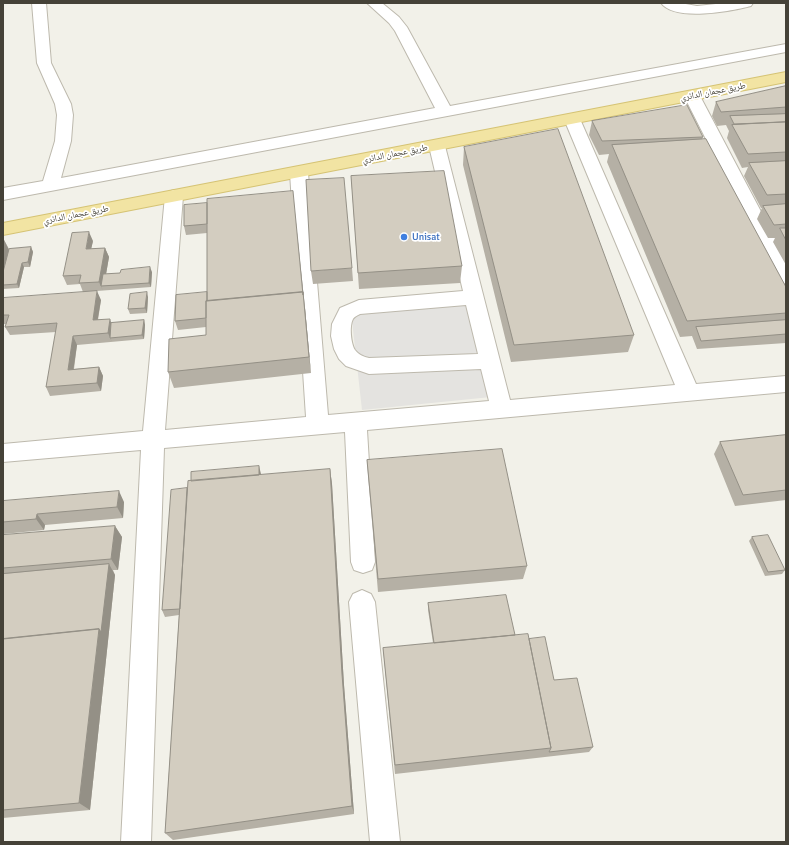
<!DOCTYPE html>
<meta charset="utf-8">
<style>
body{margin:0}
#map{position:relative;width:789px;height:845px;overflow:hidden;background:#f2f1e9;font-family:Signika,sans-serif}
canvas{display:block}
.frame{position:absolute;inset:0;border:4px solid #454238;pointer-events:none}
</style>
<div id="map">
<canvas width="789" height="845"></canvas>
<div class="frame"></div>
</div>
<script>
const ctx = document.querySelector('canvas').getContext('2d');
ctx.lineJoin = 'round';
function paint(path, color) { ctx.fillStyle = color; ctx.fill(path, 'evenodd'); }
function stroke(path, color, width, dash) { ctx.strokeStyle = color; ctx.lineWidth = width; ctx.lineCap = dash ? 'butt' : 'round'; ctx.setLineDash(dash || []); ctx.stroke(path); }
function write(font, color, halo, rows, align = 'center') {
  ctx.font = font + ' Signika,"Noto Naskh Arabic",sans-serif'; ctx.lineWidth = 3.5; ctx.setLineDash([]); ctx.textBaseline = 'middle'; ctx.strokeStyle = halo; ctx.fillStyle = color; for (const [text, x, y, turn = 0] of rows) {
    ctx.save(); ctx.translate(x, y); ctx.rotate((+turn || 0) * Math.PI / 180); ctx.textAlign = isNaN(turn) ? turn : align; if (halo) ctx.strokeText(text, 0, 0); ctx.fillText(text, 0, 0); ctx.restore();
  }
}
paint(new Path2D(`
 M475 292 501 396 362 410 350 303Z`), '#e4e3e0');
const minor = new Path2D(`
 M32 3H46L51 63 71 104 73 115 71 141 61 178 435 108 395 31 389 23 367 3H382L399 17 407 27 450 106 786 44V52L3 200V188L43 181 55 141 57 115 55 104 37 63Z
 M661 3H680L697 6 725 3H753L751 6C732 11 675 22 661 3Z
 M692 91 698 93 700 96 786 259V284L779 282 776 277 684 96 686 93Z
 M572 114 578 116 580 119 696 384 786 376V392L367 430 375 562 372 570 363 573 354 570 351 562 345 432 164 448 151 842H121L141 450 3 462V444L143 431 165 196 168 192 174 190 180 192 183 196 165 430 306 417 290 173 293 169 299 168 305 169 308 173 328 415 489 401 481 369 369 374 346 366 339 359 334 349 331 336 332 324 340 308 359 300 463 291 429 146 431 142 437 141 443 142 445 146 510 400 675 385 564 119 566 116ZM466 305 478 354 369 358C364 357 359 355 355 350 351 344 349 326 353 319 354 317 358 315 360 314Z
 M362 590 371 594 375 602 400 842H370L349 602 353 594Z`);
const major = new Path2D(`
 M786 72V82L3 235V223Z`);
stroke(minor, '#bdb9ad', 2);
stroke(major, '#d5c374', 2);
paint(minor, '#fff');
paint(major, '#f2e4a3');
paint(new Path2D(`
 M786 86V265L773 242 775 238H768L757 219 762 208H761L744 176 748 167 742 168 727 138 729 131 726 125 717 126 712 116 716 102Z
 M592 121 703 137 702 139 786 287V343L697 349 692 336 680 337 607 162 609 154 599 155 589 135Z
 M464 147 634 335 628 352 511 362 463 165Z
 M351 176 462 266 460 283 359 289Z
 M184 205 305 308 311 373 174 388 168 372 206 335V327L178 330 175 321 207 292V233L186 235 184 226Z
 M3 238 9 249 31 247 33 252 30 267H24L19 288 3 289Z
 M93 241 91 249 105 248 109 257 106 274 152 272 151 287 83 292 80 284 67 285 63 276Z
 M352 268 353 281 313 284 311 271Z
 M148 297 147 313 130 314 128 309Z
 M3 298 101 300 98 320 111 323 144 320 145 325 144 339 77 345 74 369 99 367 103 376 101 391 50 396 46 387 56 332 10 335 5 327 6 324H3Z
 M786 435V500L735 506 714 454 720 442Z
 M367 460 527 566 523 579 378 592 368 475Z
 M330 469 332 484 344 685 354 814 173 840 165 833 179 615 165 617 162 610 187 488 261 475Z
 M3 501 124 502 123 518 45 525 44 530 3 534Z
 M115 526 122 537 118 570H113L115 575 108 641 90 810 3 818V535Z
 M752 537 785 570 782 574 765 576 749 541Z
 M428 603 515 635 529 639 593 747 589 752 395 774 384 659 383 648 433 643 428 610Z`), '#b5b0a5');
paint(new Path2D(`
 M294 204 305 308 311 373 309 357Z
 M89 232 93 241 89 258 86 249Z
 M3 238 11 254 3 285Z
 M31 247 33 252 30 267 28 262Z
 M105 248 109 257 104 286H101L103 291 99 282Z
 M22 263 24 267 19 288 17 284Z
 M150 267 152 272 151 287 149 283Z
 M97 291 101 300 96 329 93 320Z
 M147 292 148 297 147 313 145 308Z
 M110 319 113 328 110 338 112 342 108 333Z
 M144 320 145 325 144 339 142 335Z
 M73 336 77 345 72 379 68 370Z
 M99 367 103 376 101 391 97 383Z
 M259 466 261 474V490L259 482Z
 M330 469 332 484 344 685 354 814 352 806 342 674Z
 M119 491 124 502 123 518 117 507Z
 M37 514 45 525 44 530 36 519Z
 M115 526 122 537 118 570 111 559Z
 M109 564 115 575 108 641 90 810 79 803 99 629Z`), '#949086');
const building = new Path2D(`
 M786 86V107L721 112 716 102Z
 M687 105 703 137 602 141 592 121Z
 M786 114V122L734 124 730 116Z
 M786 122V152L748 154 732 125Z
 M558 129 634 335 514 345 464 147Z
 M706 139 786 287V313L687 321 612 145Z
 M786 161V194L767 195 749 163Z
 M444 171 462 266 358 273 351 176Z
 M344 178 352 268 311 271 306 180Z
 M293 191 303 295V292L207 301V199Z
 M207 203V224L184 226V205Z
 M786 204V224L774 225 763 206Z
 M780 228H786V240Z
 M89 232 86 249 105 248 99 282 79 283 81 275 63 276 72 233Z
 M31 247 28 262 22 263 17 284 3 285V272L9 249Z
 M150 267 149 283 101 286 103 274 120 273 121 270Z
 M97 291 93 320 110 319 108 333 73 336 68 370 99 367 97 383 46 387 57 323 5 327 9 315H3V298Z
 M147 292 145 308 128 309 130 294Z
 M207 292V301H206V318L175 321 176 295Z
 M303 292 309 357 168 372 169 339 206 335V301Z
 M144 320 142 335 110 338 111 323Z
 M786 320V334L701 341 696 327Z
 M786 435V490L743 495 720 442Z
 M502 449 527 566 378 579 367 460Z
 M259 466V475L191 481V472Z
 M330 469 342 674 352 806 165 833 188 481Z
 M187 488 180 609 162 610 171 490Z
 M119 491 117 507 37 514 36 519 3 522V501Z
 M115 526 111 559 3 568V535Z
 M768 535 785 570 768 572 752 537Z
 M109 564 101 632 99 629 3 639V574Z
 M506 595 515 635 434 643 428 603Z
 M99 629 79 803 3 810V639Z
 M528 634 551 748 395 765 383 648Z
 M545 637 554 680 577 678 593 747 549 752 551 748 529 639Z`);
paint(building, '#d3cdc0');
stroke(building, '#949086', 1);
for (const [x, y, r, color] of [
 [404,237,4,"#3f7fe0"]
]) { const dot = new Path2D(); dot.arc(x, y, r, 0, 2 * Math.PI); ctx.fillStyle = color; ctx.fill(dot); stroke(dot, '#fff', 1.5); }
write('9px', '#454238', '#fff', [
 ["طريق عجمان الدائري",713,92,-11],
 ["طريق عجمان الدائري",395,154,-11],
 ["طريق عجمان الدائري",76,215,-11]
]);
write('10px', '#366cbe', '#fff', [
 ["Unisat",412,237]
], 'left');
</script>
